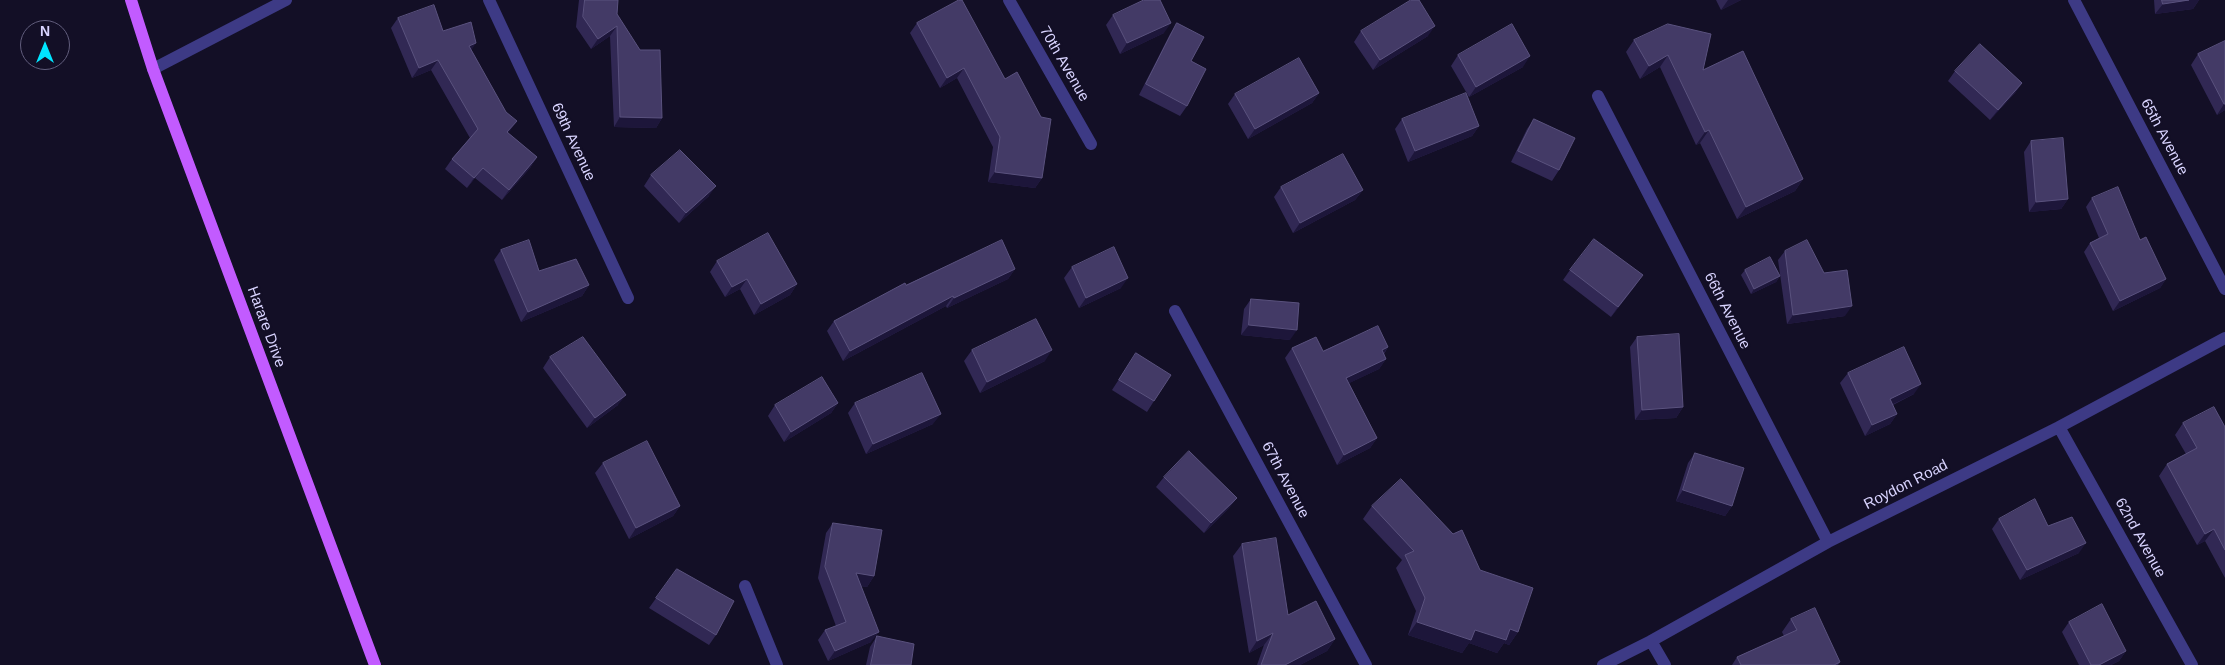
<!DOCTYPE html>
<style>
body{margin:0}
#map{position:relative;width:2225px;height:665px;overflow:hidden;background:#130f26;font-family:Helvetica,sans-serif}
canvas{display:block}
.north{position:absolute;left:20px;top:20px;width:50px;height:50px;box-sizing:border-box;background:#130f26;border:1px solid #625e7d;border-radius:50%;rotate:0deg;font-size:14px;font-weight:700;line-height:20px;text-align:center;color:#d9d4ff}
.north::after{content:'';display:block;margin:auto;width:18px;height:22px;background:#00e5ff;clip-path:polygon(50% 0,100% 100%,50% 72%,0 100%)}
</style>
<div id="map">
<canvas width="2225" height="665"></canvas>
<div class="north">N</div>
</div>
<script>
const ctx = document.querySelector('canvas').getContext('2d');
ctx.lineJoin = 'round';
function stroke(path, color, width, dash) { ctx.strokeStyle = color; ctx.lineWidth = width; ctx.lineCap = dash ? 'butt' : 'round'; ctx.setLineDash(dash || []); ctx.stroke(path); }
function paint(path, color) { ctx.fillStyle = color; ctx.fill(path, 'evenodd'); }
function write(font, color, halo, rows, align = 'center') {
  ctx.font = font + ' Helvetica,sans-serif'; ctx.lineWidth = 4.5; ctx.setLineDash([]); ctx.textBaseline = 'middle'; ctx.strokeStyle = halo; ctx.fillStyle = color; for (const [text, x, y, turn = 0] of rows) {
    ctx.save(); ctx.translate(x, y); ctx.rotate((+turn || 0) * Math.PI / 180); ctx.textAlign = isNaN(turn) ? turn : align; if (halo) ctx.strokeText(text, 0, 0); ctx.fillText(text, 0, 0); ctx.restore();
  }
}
stroke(new Path2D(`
 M489 0 628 298
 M1009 0 1091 144
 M2074 0 2225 289
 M153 69 286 0
 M1598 96 1828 542
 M1175 311 1366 665
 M2059 427 2192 665
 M745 586 777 665
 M1651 641 1665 665
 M1603 665 1651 641 1828 542 2059 427 2225 338`), '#3d3a85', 12);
stroke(new Path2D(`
 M131 0 153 69 375 665`), '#c25bff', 12);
paint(new Path2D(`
 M579 0H618L617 14 662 118 656 128 614 127 610 36 591 49 576 27Z
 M959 0 1042 178 1035 188 988 182 993 147 957 78 940 88 910 33 917 23Z
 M1716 0H1741L1721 10Z
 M2154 0H2199L2193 9 2155 14Z
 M1113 15 1164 33 1120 54 1106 25Z
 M398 18 443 31 471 51 508 133 537 157 530 168 502 200 475 178 467 188 445 169 452 159 470 138 431 70 412 78 391 28Z
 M1177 23 1191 61 1187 106 1180 116 1139 95 1170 34Z
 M1361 31 1428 36 1373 70 1354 42Z
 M1634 40 1703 70 1803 179 1795 191 1737 219 1700 143 1696 145 1660 67 1640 79 1626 52Z
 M2225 41V110L2217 115 2191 65 2198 54Z
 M1458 55 1523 67 1469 97 1451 66Z
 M1955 71 2022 83 2015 93 1990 120 1948 81Z
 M1319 93 1312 103 1248 139 1228 104 1235 94Z
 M1402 119 1479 126 1472 136 1408 162 1395 129Z
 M1534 119 1559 170 1552 181 1511 162 1527 129Z
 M2031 141 2068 199 2061 209 2029 212 2024 152Z
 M651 175 709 196 679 223 644 186Z
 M1281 187 1363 190 1355 200 1293 233 1274 197Z
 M2092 198 2140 240 2166 279 2160 288 2113 311 2084 252 2090 243 2099 238 2086 207Z
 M501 250 539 271 589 285 582 296 521 322 494 260Z
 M1785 251 1845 316 1787 324 1778 260Z
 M717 261 797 284 790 295 754 315 740 289 725 297 710 272Z
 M1072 267 1121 288 1079 308 1064 278Z
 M1015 269 1008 279 947 308 946 306 843 361 827 331 834 321 906 285Z
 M1570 270 1636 285 1611 317 1563 280Z
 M1745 270 1780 276 1776 282 1751 294 1741 275Z
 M1251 299 1290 340 1241 335 1244 309Z
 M1637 337 1683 407 1676 418 1635 420 1630 347Z
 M1388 347 1384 354 1386 359 1379 369 1349 383 1377 438 1370 448 1337 465 1285 358 1292 348 1323 351Z
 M972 350 1045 361 980 393 964 361Z
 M1136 353 1154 401 1147 412 1112 390Z
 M550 357 618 405 587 428 543 368Z
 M1848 373 1914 394 1893 405 1897 414 1890 424 1865 436 1840 383Z
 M838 403 831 413 784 442 768 416 775 405Z
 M855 403 933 424 866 454 848 413Z
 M2183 423 2225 427V578L2205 541 2197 545 2159 476 2167 464 2186 454 2175 435Z
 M1695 453 1732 506 1725 516 1676 501 1688 463Z
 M603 463 680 506 673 516 629 539 595 473Z
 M1164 477 1237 498 1229 508 1204 533 1156 487Z
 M1372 506 1480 570 1518 632 1509 645 1504 643 1497 653 1469 643 1462 653 1408 635 1416 611 1396 568 1402 560 1363 519Z
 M1999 519 2048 526 2079 553 2020 580 1992 529Z
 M833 523 874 576 867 587 861 586 871 642 828 661 818 640 825 630 836 626 818 578 826 533Z
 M1242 544 1288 615 1335 639 1327 651 1300 665H1257L1264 645 1249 653 1233 556Z
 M677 569 716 635 709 645 649 608Z
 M1791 619 1840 662 1838 665H1732L1737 657 1784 636 1782 632Z
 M2069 622 2126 651 2119 661 2111 665H2079L2062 632Z
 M877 636 911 665H866L870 647Z`), '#312854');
paint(new Path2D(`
 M1728 0H1741L1721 10Z
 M2189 0H2199L2193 9 2155 14 2163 4Z
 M1171 23 1164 33 1120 54 1127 43Z
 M617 26 610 36 591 49 598 39Z
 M1435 26 1428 36 1373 70 1380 60Z
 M476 43 469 54V46Z
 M1668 55 1660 67 1640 79 1649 66Z
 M1530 56 1523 67 1469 97 1476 87Z
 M438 60 431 70 412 78 419 68Z
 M964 68 957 78 940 88 947 78Z
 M2022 83 2015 93 1990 120 1998 110Z
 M1319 93 1312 103 1248 139 1255 129Z
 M2224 104H2225V110L2217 115Z
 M620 117 662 118 656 128 614 127Z
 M517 121 510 131 500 142 507 132Z
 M1479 126 1472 136 1408 162 1415 151Z
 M1709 130 1700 143 1696 145 1705 132Z
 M537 157 530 168 502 200 509 190Z
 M483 168 467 188 474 178Z
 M995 172 1042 178 1035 188 988 182Z
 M1803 179 1795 191 1737 219 1746 207Z
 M716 186 709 196 679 223 686 213Z
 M1363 190 1355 200 1293 233 1300 223Z
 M2068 199 2061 209 2029 212 2036 202Z
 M1015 269 1008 279 947 308 954 298Z
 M1643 275 1636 285 1611 317 1618 307Z
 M1780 276 1776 282 1751 294 1754 289Z
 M1128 278 1121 288 1079 308 1086 298Z
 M747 279 740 289 725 297 732 287Z
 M2166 279 2160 288 2113 311 2120 301Z
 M797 284 790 295 754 315 761 304Z
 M589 285 582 296 521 322 528 312Z
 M953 296 946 306 843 361 850 351Z
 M1852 306 1845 316 1787 324 1793 315Z
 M1249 325 1297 330 1290 340 1241 335Z
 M1388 347 1381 357 1382 350Z
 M1052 350 1045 361 980 393 987 382Z
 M1386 359 1379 369 1339 388 1346 378Z
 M1921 384 1914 394 1883 409 1890 399Z
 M626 395 618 405 587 428 595 418Z
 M838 403 831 413 784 442 791 432Z
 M1683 407 1676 418 1635 420 1642 410Z
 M941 414 933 424 866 454 873 444Z
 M1897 414 1890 424 1865 436 1872 425Z
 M1377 438 1370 448 1337 465 1344 455Z
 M1683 490 1732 506 1725 516 1676 501Z
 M1237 498 1229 508 1204 533 1211 523Z
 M680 506 673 516 629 539 636 528Z
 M2214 529 2205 541 2197 545 2205 534Z
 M2086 543 2079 553 2020 580 2027 570Z
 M856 573 874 576 867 587 849 584Z
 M1417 622 1475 630 1510 629 1518 632 1509 645 1504 643 1497 653 1469 643 1462 653 1408 635Z
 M879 632 871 642 828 661 835 651Z
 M1273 633 1264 645 1249 653 1257 641Z
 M1335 639 1327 651 1300 665H1285Z
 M2126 651 2119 661 2111 665H2099Z`), '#1d163a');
const building = new Path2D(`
 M585 0H618L617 14 640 50H660L662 118 620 117 617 26 598 39 583 17Z
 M959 0H962L1005 79 1017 72 1041 117 1051 119 1042 178 995 172 1000 137 964 68 947 78 917 23Z
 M1144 0H1160L1171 23 1127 43 1113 15Z
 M1411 0H1419L1435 26 1380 60 1361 31Z
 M2162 0H2189L2163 4Z
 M434 5 443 31 471 22 476 43 469 46 506 112 517 121 507 132 537 157 509 190 483 168 474 178 452 159 478 129 438 60 419 68 398 18Z
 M1177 23 1204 37 1191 61 1206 69 1187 106 1146 84Z
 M1512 24 1530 56 1476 87 1458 55Z
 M1668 24 1711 34 1703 70 1743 51 1803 179 1746 207 1709 130 1705 132 1668 55 1649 66 1634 40Z
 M2225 41V104H2224L2198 54Z
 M1980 44 2022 83 1998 110 1955 71Z
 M1299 58 1319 93 1255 129 1235 94Z
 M1466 93 1479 126 1415 151 1402 119Z
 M1534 119 1575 138 1559 170 1518 151Z
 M2063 138 2068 199 2036 202 2031 141Z
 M680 150 716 186 686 213 651 175Z
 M1343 154 1363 190 1300 223 1281 187Z
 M2118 187 2140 240 2146 237 2166 279 2120 301 2090 243 2108 234 2092 198Z
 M768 233 797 284 761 304 747 279 732 287 717 261Z
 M1594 239 1643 275 1618 307 1570 270Z
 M529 240 539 271 576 259 589 285 528 312 501 250Z
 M1002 240 1015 269 954 298 953 296 850 351 834 321 905 283 906 285Z
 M1807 240 1824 273 1847 270 1852 306 1793 315 1785 251Z
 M1114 247 1128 278 1086 298 1072 267Z
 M1770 257 1780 276 1754 289 1745 270Z
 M1251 299 1299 303 1297 330 1249 325Z
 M1036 319 1052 350 987 382 972 350Z
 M1378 326 1388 347 1382 350 1386 359 1346 378 1377 438 1344 455 1292 348 1316 337 1323 351Z
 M1679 334 1683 407 1642 410 1637 337Z
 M583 337 626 395 595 418 550 357Z
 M1904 347 1921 384 1890 399 1897 414 1872 425 1848 373Z
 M1136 353 1171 375 1154 401 1119 380Z
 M922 373 941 414 873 444 855 403Z
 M822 377 838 403 791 432 775 405Z
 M2214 407 2225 427V550L2214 529 2205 534 2167 464 2197 448 2183 423Z
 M647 441 680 506 636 528 603 463Z
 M1189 451 1237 498 1211 523 1164 477Z
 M1695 453 1744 468 1732 506 1683 490Z
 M1401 479 1453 534 1462 530 1480 570 1533 588 1518 632 1510 629 1506 640 1475 630 1471 640 1417 622 1425 598 1405 555 1414 551 1372 506Z
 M2035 499 2048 526 2072 517 2086 543 2027 570 1999 519Z
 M833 523 882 530 874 576 856 573 879 632 835 651 825 630 846 622 825 567Z
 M1276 538 1288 615 1316 601 1335 639 1285 665H1261L1273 633 1257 641 1242 544Z
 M677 569 734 601 716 635 656 598Z
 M2102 604 2126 651 2099 665H2091L2069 622Z
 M1815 608 1840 662 1834 665H1741L1737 657 1797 630 1791 619Z
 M877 636 914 644 911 665H871Z`);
paint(building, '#433a66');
stroke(building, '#5a527e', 1);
write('15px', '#d9d4ff', '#130f26', [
 ["70th Avenue",1064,64,60],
 ["65th Avenue",2164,137,62],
 ["69th Avenue",573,142,65],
 ["66th Avenue",1727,311,63],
 ["Harare Drive",266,327,70],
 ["67th Avenue",1285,480,62],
 ["Roydon Road",1906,485,-27],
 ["62nd Avenue",2140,538,61]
]);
</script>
